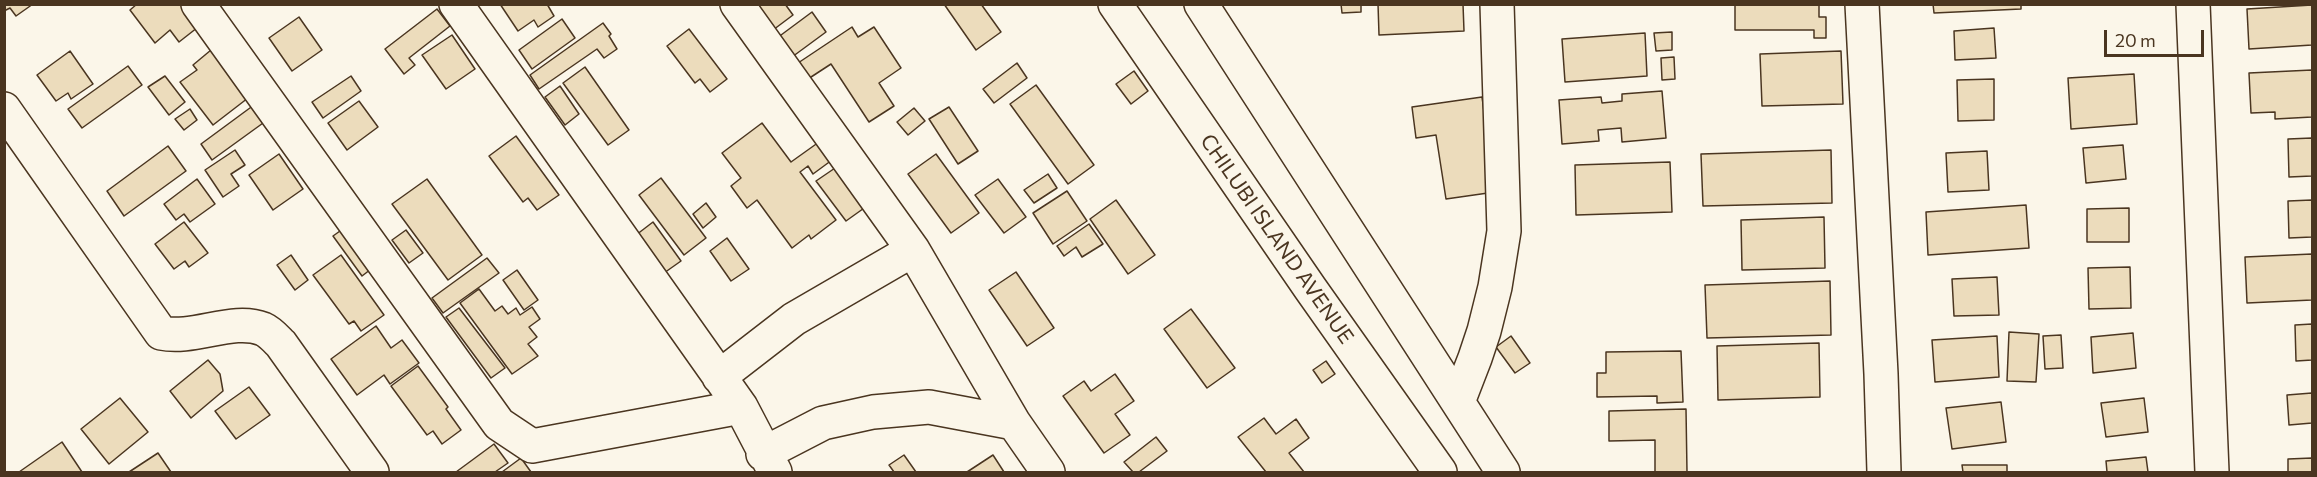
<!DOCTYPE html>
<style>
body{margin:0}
#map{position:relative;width:2317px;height:477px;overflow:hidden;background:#fbf6e9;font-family:Commissioner,sans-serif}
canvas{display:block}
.frame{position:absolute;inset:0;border:6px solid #4a3520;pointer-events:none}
.scale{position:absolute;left:2104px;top:30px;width:100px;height:27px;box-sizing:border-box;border:3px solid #4a3520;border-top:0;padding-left:8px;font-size:18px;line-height:21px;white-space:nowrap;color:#4a3520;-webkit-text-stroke:4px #fbf6e9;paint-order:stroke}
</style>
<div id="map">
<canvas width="2317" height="477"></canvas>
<div class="frame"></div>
<div class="scale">20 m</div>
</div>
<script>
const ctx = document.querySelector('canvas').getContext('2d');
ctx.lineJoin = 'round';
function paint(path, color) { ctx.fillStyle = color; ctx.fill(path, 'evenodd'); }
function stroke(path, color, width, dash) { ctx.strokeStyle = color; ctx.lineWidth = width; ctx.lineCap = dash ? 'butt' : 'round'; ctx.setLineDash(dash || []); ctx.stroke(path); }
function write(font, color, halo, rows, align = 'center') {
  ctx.font = font + ' Commissioner,sans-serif'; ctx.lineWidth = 4.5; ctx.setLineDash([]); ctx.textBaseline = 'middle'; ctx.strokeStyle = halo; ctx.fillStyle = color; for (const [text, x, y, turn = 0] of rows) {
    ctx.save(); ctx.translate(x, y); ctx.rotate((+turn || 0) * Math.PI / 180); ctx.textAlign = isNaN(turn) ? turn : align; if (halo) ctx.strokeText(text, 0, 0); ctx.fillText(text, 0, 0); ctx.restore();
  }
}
const building = new Path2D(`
 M4 4H33L16 16 10 8 4 11Z
 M137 4H194L202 24 179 42 170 30 155 43 130 10Z
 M500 4H547L554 16 538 27 534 20 518 31Z
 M754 4H785L793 15 773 30Z
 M944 4H981L1001 32 976 50Z
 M1341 4H1361V12L1342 13Z
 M1378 4H1463L1464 31 1379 35Z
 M1735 4H1819V17H1826V38H1814V30H1735Z
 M1933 4H2021V9L1934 13Z
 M2312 5V45L2249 49 2247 9Z
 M437 9 450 26 409 58 415 65 404 74 385 49Z
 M812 12 826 32 792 57 777 38Z
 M299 17 322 50 292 71 269 38Z
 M562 19 575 38 532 69 519 50Z
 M603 23 611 34 609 36 617 49 604 58 597 49 539 89 530 75Z
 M852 27 858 37 874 27 901 68 879 83 894 106 869 122 831 64 808 79 798 63Z
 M1994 28 1996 58 1955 60 1954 31Z
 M689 29 727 79 710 92 700 79 695 83 667 46Z
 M1672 32V50L1656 51 1654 33Z
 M1645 33 1647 76 1565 82 1562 39Z
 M452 35 475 69 446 89 422 55Z
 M211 50 248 98 213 125 180 82 197 70 193 65Z
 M70 51 93 84 71 99 68 93 56 101 37 75Z
 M1841 51 1843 104 1762 106 1760 54Z
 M1674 57 1675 79 1662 80 1661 58Z
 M1017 63 1027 78 994 103 983 89Z
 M128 66 142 85 82 128 68 109Z
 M585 67 629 130 608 145 563 83Z
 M2312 70V117L2275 119V112L2251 113 2249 73Z
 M1134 71 1148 91 1131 104 1116 84Z
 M2134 74 2137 124 2071 129 2068 78Z
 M165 76 185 102 169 115 148 87Z
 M351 76 361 91 323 118 312 102Z
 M1994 79V120L1958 121 1957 80Z
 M1036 85 1094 165 1068 184 1010 104Z
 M560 86 579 114 565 125 545 97Z
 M1662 91 1666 138 1622 142 1621 128 1598 130 1599 141 1562 144 1559 100 1601 97 1602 103 1622 101V94Z
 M1482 97 1495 192 1446 199 1436 135 1416 138 1412 107Z
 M359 101 378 127 347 150 328 123Z
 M258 102 270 118 212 160 201 144Z
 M949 107 978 151 958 164 929 119Z
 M914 108 925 121 908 135 897 122Z
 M190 109 197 120 184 130 175 119Z
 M762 123 791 162 819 142 832 160 813 174 808 166 800 172 836 220 811 239 809 235 792 248 757 200 747 208 731 186 741 178 722 153Z
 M516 136 559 195 537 210 528 198 523 202 489 156Z
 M2312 138V176L2289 177 2288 139Z
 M2123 145 2126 179 2086 183 2083 148Z
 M168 146 186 171 124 216 107 191Z
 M235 150 245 165 231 174 239 186 223 197 205 170Z
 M1831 150 1832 203 1703 206 1701 154Z
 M1987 151 1989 190 1948 192 1946 153Z
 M279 154 303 189 273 210 249 175Z
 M936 154 979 213 951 233 908 174Z
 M1670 162 1672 212 1576 215 1575 165Z
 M838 166 867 206 846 221 816 181Z
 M1048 174 1057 188 1034 203 1024 190Z
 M661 178 706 238 684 255 639 195Z
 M197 179 215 204 190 222 184 214 176 220 164 204Z
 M427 179 482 255 448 280 392 204Z
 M998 179 1026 217 1004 233 975 195Z
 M1067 191 1087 221 1053 244 1033 213Z
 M1116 200 1155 255 1128 274 1090 219Z
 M2312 200V237L2289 238 2288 201Z
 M706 203 716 217 703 228 693 214Z
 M2026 205 2029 248 1928 255 1926 212Z
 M2129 208V242H2087V209Z
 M1824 217 1825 268 1742 270 1741 220Z
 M184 222 208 253 189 267 185 261 174 269 155 244Z
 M653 222 681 261 664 273 636 235Z
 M1089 224 1103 244 1082 257 1076 247 1064 256 1057 246Z
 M347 226 375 266 362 276 333 236Z
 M406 230 423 253 409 263 392 240Z
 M727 238 749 269 731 281 710 251Z
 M2312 254V300L2247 303 2245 257Z
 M291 255 308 280 295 290 277 265Z
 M341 255 384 315 361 331 354 321 349 324 313 275Z
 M487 258 499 273 443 313 432 298Z
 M2130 267 2131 308 2089 309 2088 268Z
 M517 270 538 300 524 310 503 280Z
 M1016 272 1054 328 1027 346 989 290Z
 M1997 277 1999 315 1954 316 1952 279Z
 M1830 281 1831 335 1707 338 1705 285Z
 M479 289 495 311 502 306 508 314 516 308 520 315 532 307 540 319 529 327 537 337 528 344 538 356 512 374 460 303Z
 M459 308 505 368 491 378 446 317Z
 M1191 309 1235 368 1207 388 1164 329Z
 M2312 324V360L2296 361 2295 325Z
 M376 326 391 348 402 340 419 363 390 384 384 375 357 395 331 359Z
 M2009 332 2039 334 2036 382 2007 381Z
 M2133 333 2136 368 2093 373 2091 337Z
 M2061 335 2063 368 2045 369 2043 336Z
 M1511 336 1530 363 1515 373 1496 347Z
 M1997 336 1999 377 1935 382 1932 340Z
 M1819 343 1820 397 1718 400 1717 346Z
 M1681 351 1683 402 1657 403V396L1597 397V373H1606V352Z
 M208 360 220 374 223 391 191 418 170 391Z
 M1326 361 1335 374 1322 383 1313 370Z
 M418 366 448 407 446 409 461 430 442 444 433 431 427 435 391 386Z
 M1115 374 1134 401 1115 414 1130 435 1104 453 1063 396 1084 381 1091 391Z
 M249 387 270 415 236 439 215 411Z
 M2312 393V423L2289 425 2287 395Z
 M120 398 148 432 109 464 81 429Z
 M2144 398 2148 432 2106 437 2101 403Z
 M2001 402 2006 442 1952 449 1946 408Z
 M1686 409 1687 472H1655V440L1609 441V411Z
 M1264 418 1276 434 1296 419 1309 438 1289 453 1304 472H1266L1238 437Z
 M1156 437 1167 451 1139 472H1133L1124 462Z
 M62 442 82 472H19Z
 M494 444 508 463 495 472H456Z
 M158 453 171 472H129Z
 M904 455 916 472H894L889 465Z
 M993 455 1004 472H967Z
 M2146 457 2148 472H2107L2106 461Z
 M521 458 531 472H502Z
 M2312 458V472H2288V459Z
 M1962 465H2007V472H1963Z`);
paint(building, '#ecdcbc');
stroke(building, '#4a3520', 1.5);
const minor = new Path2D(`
 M198 4 499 424 532 446 741 407
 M456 4 741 407 775 472
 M737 4 913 250 1014 423
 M1115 4 1310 288 1440 472
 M1201 4 1503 472
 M1862 4 1881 374 1884 472
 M2193 4 2212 472
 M4 109 161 333C194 340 233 317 263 329 270 332 276 339 281 344L372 472
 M719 377 794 319 913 250
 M1458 402 1475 358 1484 331 1495 287 1504 231 1497 4
 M763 454 823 423 873 412 929 407 1014 423 1048 472`);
stroke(minor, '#4a3520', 36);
stroke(minor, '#fbf6e9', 33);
write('21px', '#4a3520', '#fbf6e9', [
 ["CHILUBI ISLAND AVENUE",1277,239,55]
]);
</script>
